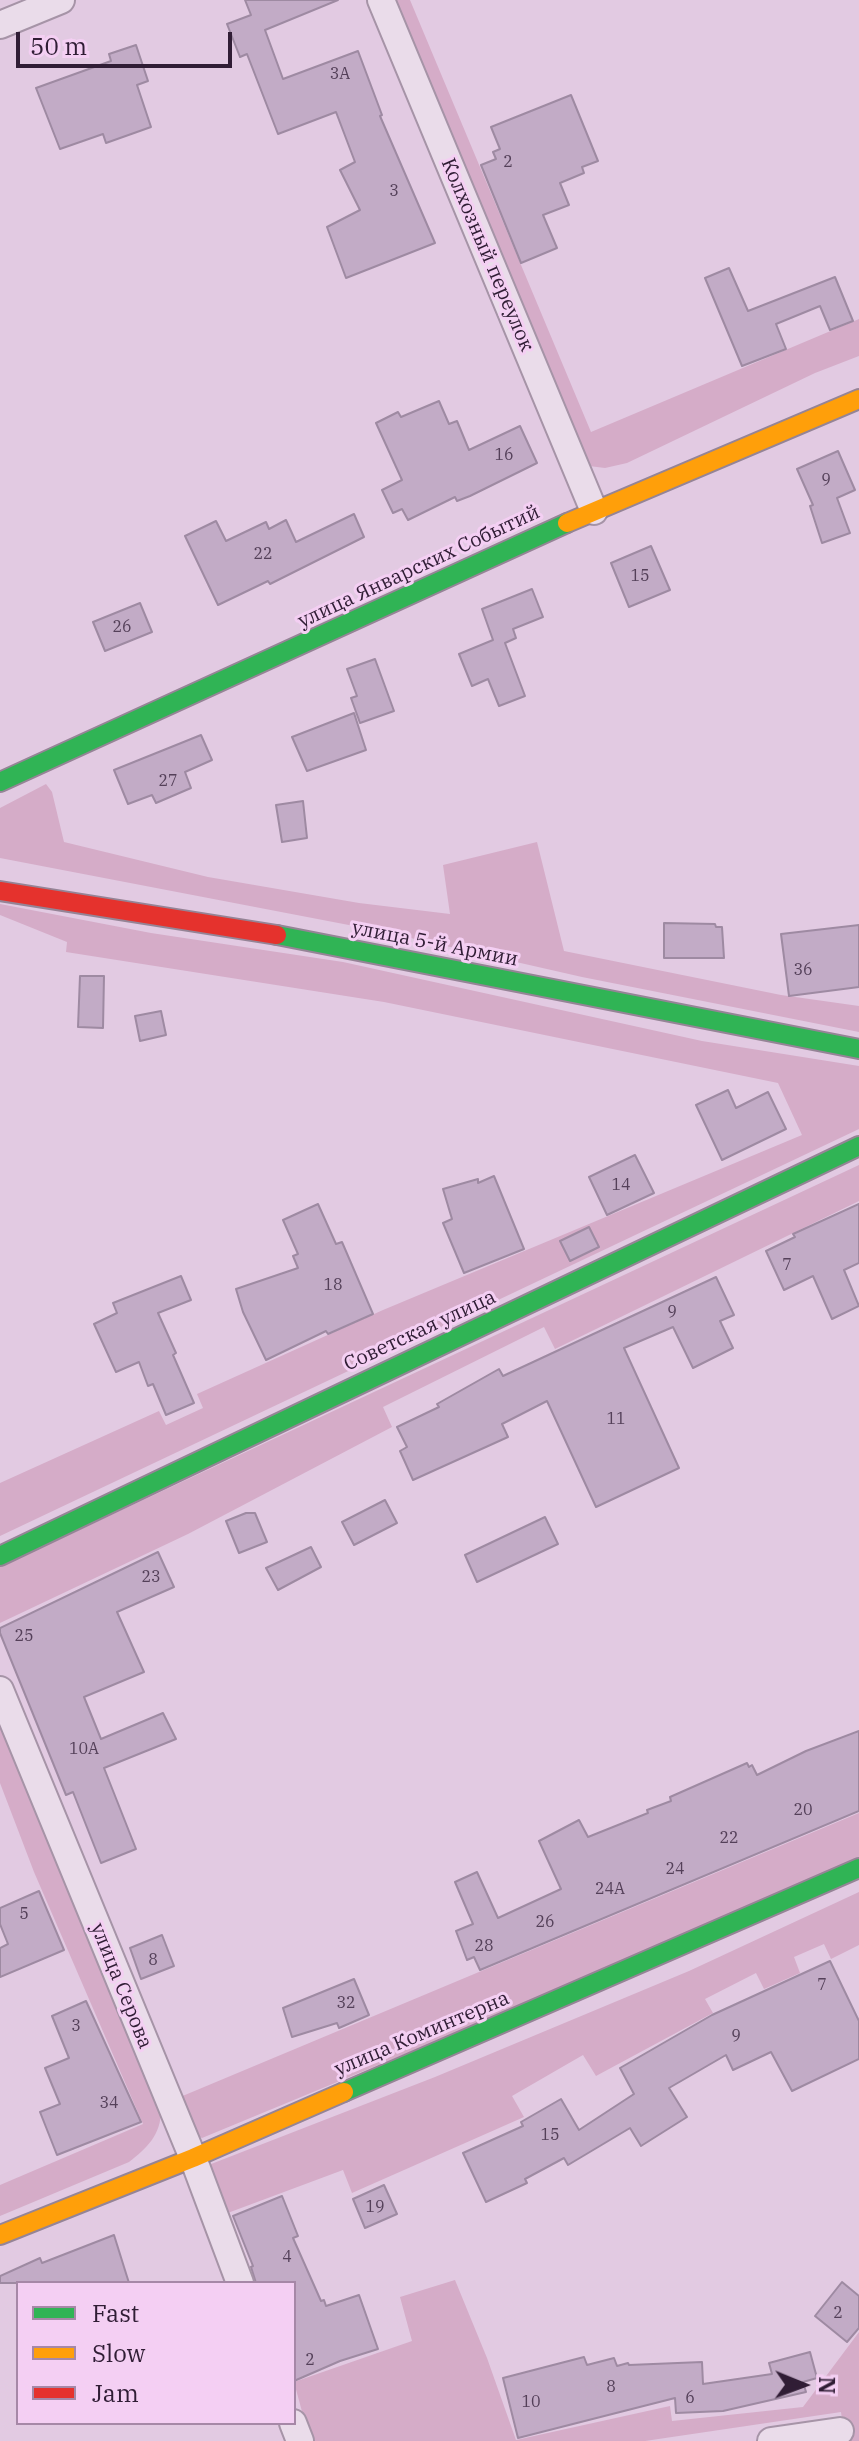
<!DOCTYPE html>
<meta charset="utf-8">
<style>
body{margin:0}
#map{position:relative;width:859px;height:2441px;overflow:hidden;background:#e2cae2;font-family:"IBM Plex Serif",serif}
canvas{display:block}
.legend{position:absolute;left:16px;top:2281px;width:280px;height:144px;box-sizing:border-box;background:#f4cff3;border:2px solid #a688a7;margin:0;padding:10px 14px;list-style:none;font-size:24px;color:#301d35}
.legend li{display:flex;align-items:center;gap:16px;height:40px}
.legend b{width:40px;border:2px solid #a688a7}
.north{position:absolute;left:763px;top:2345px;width:80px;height:80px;-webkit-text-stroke:6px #f4cff3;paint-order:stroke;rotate:91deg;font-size:22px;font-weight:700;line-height:32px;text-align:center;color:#301d35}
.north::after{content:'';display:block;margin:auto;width:28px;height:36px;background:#301d35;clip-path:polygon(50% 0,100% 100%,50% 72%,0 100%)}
.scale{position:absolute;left:16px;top:32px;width:216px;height:36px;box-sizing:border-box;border:4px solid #301d35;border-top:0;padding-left:10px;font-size:24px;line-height:28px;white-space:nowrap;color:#301d35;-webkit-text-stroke:6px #f4cff3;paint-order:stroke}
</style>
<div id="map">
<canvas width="859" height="2441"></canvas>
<ul class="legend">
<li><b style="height:10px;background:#30b455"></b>Fast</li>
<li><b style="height:10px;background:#ff9f0a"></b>Slow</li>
<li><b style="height:10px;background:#e5322d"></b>Jam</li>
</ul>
<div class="north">N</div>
<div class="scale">50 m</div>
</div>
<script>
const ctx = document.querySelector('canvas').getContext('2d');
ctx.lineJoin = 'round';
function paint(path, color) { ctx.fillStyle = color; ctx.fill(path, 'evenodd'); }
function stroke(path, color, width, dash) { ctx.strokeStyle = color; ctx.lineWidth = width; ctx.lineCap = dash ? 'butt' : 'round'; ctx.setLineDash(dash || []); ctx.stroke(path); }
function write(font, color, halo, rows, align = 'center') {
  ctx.font = font + ' "IBM Plex Serif",serif'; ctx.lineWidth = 6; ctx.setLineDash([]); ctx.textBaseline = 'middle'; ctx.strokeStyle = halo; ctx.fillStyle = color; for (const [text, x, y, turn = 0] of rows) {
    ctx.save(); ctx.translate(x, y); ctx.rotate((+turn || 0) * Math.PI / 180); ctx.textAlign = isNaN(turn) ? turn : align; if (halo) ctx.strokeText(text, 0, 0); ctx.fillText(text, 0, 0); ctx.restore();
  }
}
paint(new Path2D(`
 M387 0H410L591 432 859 319V356L815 373 627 463 605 468 589 466Z
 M46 784 52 792 64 842 208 877 359 903 450 914 443 865 537 842 564 951 781 995 859 1006V1032L582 977 380 931 0 858V808Z
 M0 904 151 933 343 962 702 1041 859 1066V1129L0 1536V1483L159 1411 166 1425 203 1408 197 1394 383 1310 802 1135 778 1083 384 1002 66 952 67 942 0 915Z
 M859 1165V1201L555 1349 544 1327 383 1407 392 1427 188 1534 0 1623V1567Z
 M0 1723 161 2110C161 2135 147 2148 129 2162L0 2216V2185L143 2124 34 1872 0 1783Z
 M859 1813V1866L202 2138 191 2132 173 2100Z
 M859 1892V1945L831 1959 824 1944 794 1957 800 1973 764 1989 756 1973 705 1999 713 2013 596 2076 583 2055 512 2096 524 2117 352 2193 343 2170 225 2214 206 2166 435 2077 689 1971Z
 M455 2280 487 2358 516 2440 670 2406 672 2421 803 2407 859 2332V2441H845L841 2412 645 2441H310L294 2382 412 2341 400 2297Z`), '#d5acc8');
const building = new Path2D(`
 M245 0H338L265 30 283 79 358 51 382 115 380 116 435 243 346 278 327 227 360 210 340 170 355 162 336 112 278 134 247 54 240 57 227 24 251 15Z
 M136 45 148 81 137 85 151 127 106 143 103 134 60 149 36 88 111 61 109 54Z
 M571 95 598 161 582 167 584 173 560 183 569 205 543 215 557 248 521 263 481 165 496 159 493 152 500 149 491 127Z
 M729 268 748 311 835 277 853 321 830 330 820 306 776 324 786 349 742 366 705 278Z
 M439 401 449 424 457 421 469 450 520 426 537 463 470 496 457 501 455 497 408 520 402 509 393 513 382 490 402 480 376 423 398 412 401 417Z
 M838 451 855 490 837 498 850 533 822 543 810 506 813 505 797 469Z
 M354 514 364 537 270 584 268 581 218 605 185 536 216 521 226 541 266 522 269 529 286 520 296 542Z
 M651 546 670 590 629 607 611 563Z
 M532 589 543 617 513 629 516 638 505 643 525 696 499 706 488 679 472 686 459 654 493 640 482 609Z
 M140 603 152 632 105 651 93 622Z
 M375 659 394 711 360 723 351 698 357 696 347 669Z
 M354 713 366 750 307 771 292 737Z
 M201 735 212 760 185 772 191 788 156 803 152 795 128 804 114 770Z
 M303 801 307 838 282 842 276 805Z
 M664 923 715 924 716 927H722L724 958H664Z
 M859 925V987L789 996 781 934Z
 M80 976H104L103 1028 78 1027Z
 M161 1011 166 1035 140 1041 135 1016Z
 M728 1090 736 1108 768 1092 786 1129 722 1160 696 1105Z
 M635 1155 654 1193 607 1215 589 1177Z
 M494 1176 524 1249 464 1273 443 1223 452 1219 443 1189 478 1179V1183Z
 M318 1204 336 1244 342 1242 373 1314 328 1334 326 1331 266 1360 243 1312 236 1289 298 1268 293 1256 298 1254 283 1220Z
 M859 1204V1263L844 1270 859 1306 832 1319 813 1276 784 1290 766 1251 795 1237 793 1234Z
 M589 1227 599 1247 570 1261 560 1241Z
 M181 1276 191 1300 158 1313 176 1353 173 1355 194 1403 166 1415 153 1384 148 1386 139 1362 116 1372 94 1324 117 1313 113 1303Z
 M716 1277 734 1315 720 1321 733 1348 693 1368 673 1327 624 1348 679 1468 596 1507 547 1401 502 1424 508 1437 413 1480 400 1451 407 1447 397 1427 439 1407 437 1404 499 1369 503 1376Z
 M385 1500 397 1523 354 1545 342 1522Z
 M246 1513H255L267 1542 239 1553 226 1521Z
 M545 1517 558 1544 477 1582 465 1555Z
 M311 1547 321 1567 278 1590 266 1568Z
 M158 1552 174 1587 117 1612 144 1672 84 1697 101 1739 163 1713 176 1739 104 1768 136 1849 101 1863 73 1792 66 1795 0 1633V1628Z
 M859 1731V1811L480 1970 474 1957 467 1960 456 1931 473 1924 455 1882 477 1872 498 1918 561 1889 539 1841 579 1820 588 1837 648 1813 647 1810 671 1801 670 1797 747 1763 749 1767 752 1765 757 1775 806 1751Z
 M39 1891 64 1950 0 1977V1948L8 1944 0 1924V1908Z
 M162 1935 174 1966 141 1979 130 1948Z
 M830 1961 859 2021V2059L792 2091 771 2052 733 2070 726 2055 669 2088 687 2117 641 2146 630 2128 568 2165 564 2158 525 2179 527 2183 486 2202 463 2153 523 2126 521 2122 561 2099 579 2130 634 2094 620 2068 712 2015Z
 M354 1979 369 2015 339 2028 337 2023 292 2037 283 2008Z
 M86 2001 141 2122 57 2155 40 2112 60 2104 45 2068 69 2058 52 2016Z
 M384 2185 397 2214 365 2228 353 2199Z
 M282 2196 298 2236 293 2238 321 2301 324 2300 326 2306 359 2295 378 2349 340 2361 294 2381V2283H256L251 2267 253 2266 233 2216Z
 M114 2235 129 2283H0V2276L40 2258 42 2263Z
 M842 2282 859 2296V2328L847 2342 815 2316Z
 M810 2352 817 2378 803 2382 806 2392 723 2411 676 2413 675 2398 518 2438 503 2378 584 2357 587 2365 614 2358 617 2366 628 2363 629 2365 702 2362 703 2384 772 2374 769 2363Z`);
paint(building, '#c2abc6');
stroke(building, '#9e8aa2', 2);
const street = new Path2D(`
 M381 0 594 511
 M0 25 61 0
 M0 1690 193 2158 240 2283
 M293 2423 300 2441
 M771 2441 840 2431`);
const fast = new Path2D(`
 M0 782 567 523
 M277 935 859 1049
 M0 1556 859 1146
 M344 2092 859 1868`);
const slow = new Path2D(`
 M567 523 859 399
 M0 2235 193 2158 344 2092`);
const jam = new Path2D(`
 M0 891 277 935`);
stroke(street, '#a694a7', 30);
stroke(fast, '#958496', 22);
stroke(slow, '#958496', 22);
stroke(jam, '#958496', 22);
stroke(street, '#eadcea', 26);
stroke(fast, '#30b455', 18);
stroke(slow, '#ff9f0a', 18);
stroke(jam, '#e5322d', 18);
write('16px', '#544059', null, [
 ["3А",340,74],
 ["2",508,162],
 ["3",394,191],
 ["16",504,455],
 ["9",826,480],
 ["22",263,554],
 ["15",640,576],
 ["26",122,627],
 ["27",168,781],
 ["36",803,970],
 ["14",621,1185],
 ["7",787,1265],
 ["18",333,1285],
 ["9",672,1312],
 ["11",616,1419],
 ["23",151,1577],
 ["25",24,1636],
 ["10А",84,1749],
 ["20",803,1810],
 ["22",729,1838],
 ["24",675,1869],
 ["24А",610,1889],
 ["5",24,1914],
 ["26",545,1922],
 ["28",484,1946],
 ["8",153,1960],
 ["7",822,1985],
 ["32",346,2003],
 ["3",76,2026],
 ["9",736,2036],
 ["34",109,2103],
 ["15",550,2135],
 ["19",375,2207],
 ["4",287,2257],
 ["2",838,2313],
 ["2",310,2360],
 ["8",611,2387],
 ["6",690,2398],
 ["10",531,2402]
]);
write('20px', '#301d35', '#f4cff3', [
 ["Колхозный переулок",487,255,67],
 ["улица Январских Событий",419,567,-25],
 ["улица 5-й Армии",435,944,11],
 ["Советская улица",420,1331,-25],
 ["улица Серова",121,1986,68],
 ["улица Коминтерна",422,2034,-23]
]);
</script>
